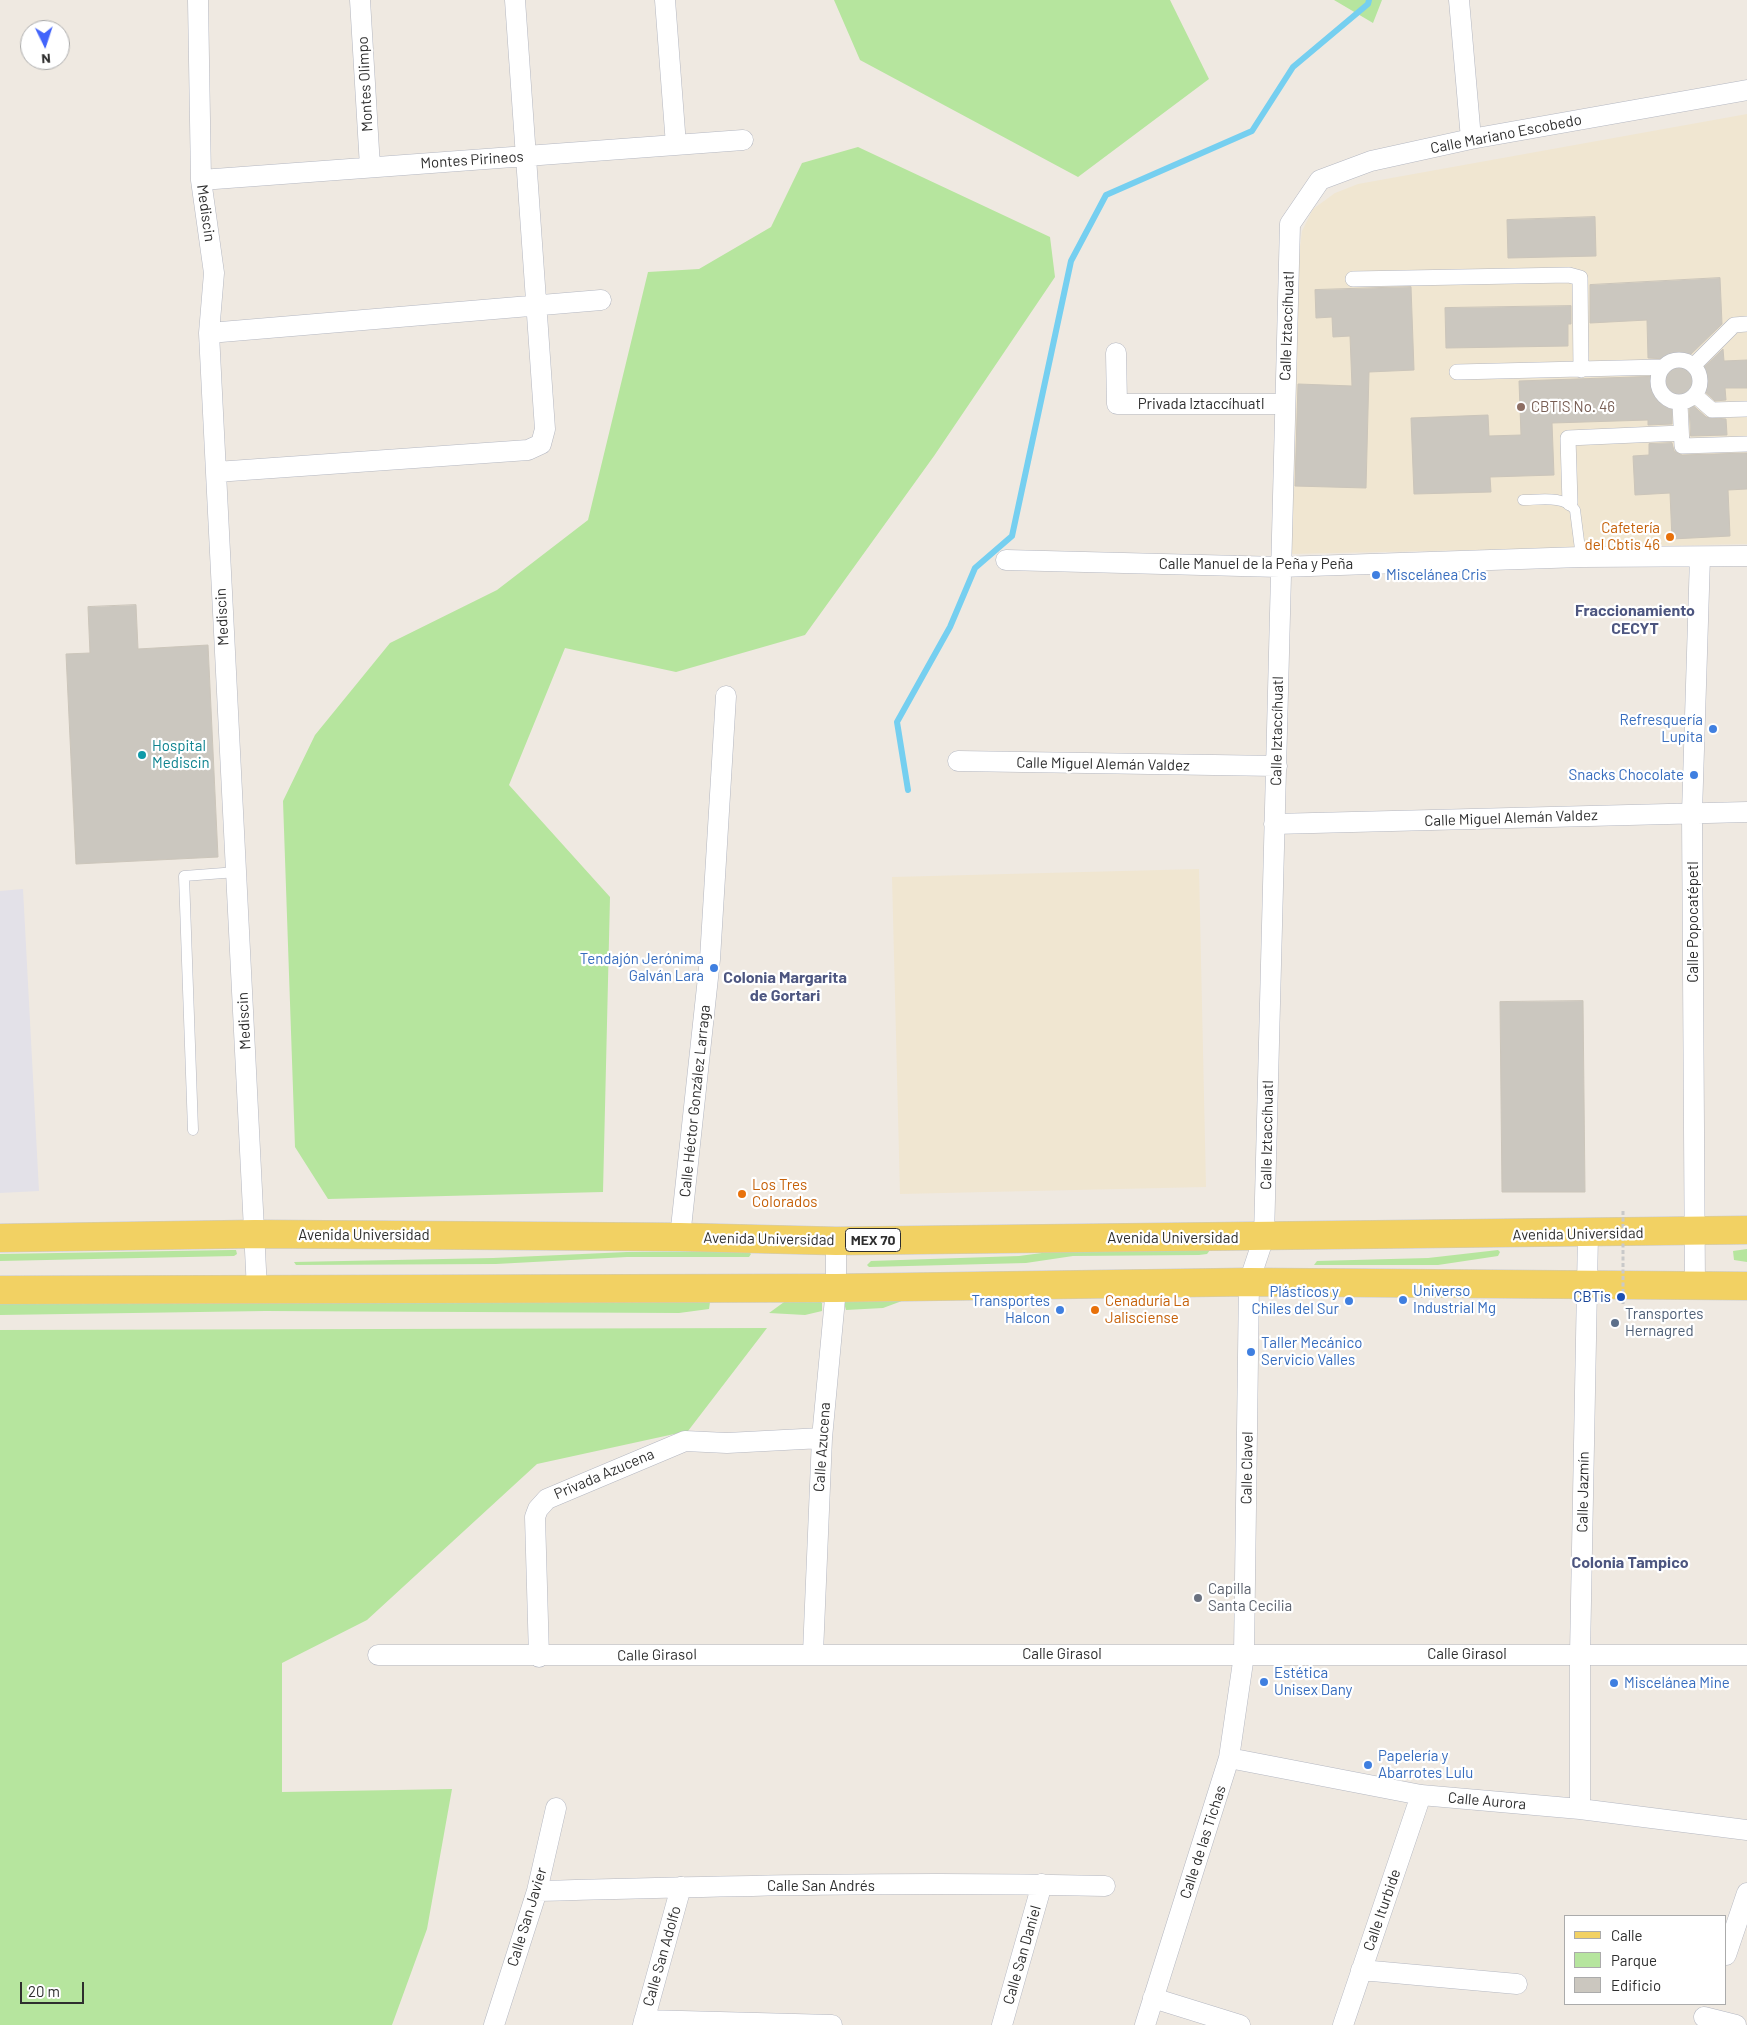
<!DOCTYPE html>
<meta charset="utf-8">
<style>
body{margin:0}
#map{position:relative;width:1747px;height:2025px;overflow:hidden;background:#efe9e1;font-family:Barlow,sans-serif}
canvas{display:block}
.legend{position:absolute;left:1564px;top:1915px;width:162px;height:90px;box-sizing:border-box;background:#fff;border:1px solid #ababab;margin:0;padding:6px 9px;list-style:none;font-size:15px;color:#2e2e2e}
.legend li{display:flex;align-items:center;gap:10px;height:25px}
.legend b{width:25px;border:1px solid #ababab}
.north{position:absolute;left:20px;top:20px;width:50px;height:50px;box-sizing:border-box;background:#fff;border:1px solid #ababab;border-radius:50%;rotate:176deg;font-size:14px;font-weight:700;line-height:20px;text-align:center;color:#2e2e2e}
.north::after{content:'';display:block;margin:auto;width:18px;height:22px;background:#4264fb;clip-path:polygon(50% 0,100% 100%,50% 72%,0 100%)}
.scale{position:absolute;left:20px;top:1982px;width:64px;height:22px;box-sizing:border-box;border:2px solid #2e2e2e;border-top:0;padding-left:6px;font-size:15px;line-height:18px;white-space:nowrap;color:#2e2e2e;-webkit-text-stroke:4px #fff;paint-order:stroke}
</style>
<div id="map">
<canvas width="1747" height="2025"></canvas>
<ul class="legend">
<li><b style="height:6px;background:#f2d163"></b>Calle</li>
<li><b style="height:14px;background:#b6e59e"></b>Parque</li>
<li><b style="height:14px;background:#cbc7bf"></b>Edificio</li>
</ul>
<div class="north">N</div>
<div class="scale">20 m</div>
</div>
<script>
const ctx = document.querySelector('canvas').getContext('2d');
ctx.lineJoin = 'round';
function paint(path, color) { ctx.fillStyle = color; ctx.fill(path, 'evenodd'); }
function stroke(path, color, width, dash) { ctx.strokeStyle = color; ctx.lineWidth = width; ctx.lineCap = dash ? 'butt' : 'round'; ctx.setLineDash(dash || []); ctx.stroke(path); }
function write(font, color, halo, rows, align = 'center') {
  ctx.font = font + ' Barlow,sans-serif'; ctx.lineWidth = 4.5; ctx.setLineDash([]); ctx.textBaseline = 'middle'; ctx.strokeStyle = halo; ctx.fillStyle = color; for (const [text, x, y, turn = 0] of rows) {
    ctx.save(); ctx.translate(x, y); ctx.rotate((+turn || 0) * Math.PI / 180); ctx.textAlign = isNaN(turn) ? turn : align; if (halo) ctx.strokeText(text, 0, 0); ctx.fillText(text, 0, 0); ctx.restore();
  }
}
paint(new Path2D(`
 M23 889 39 1191 0 1193V891Z`), '#e3e1e8');
paint(new Path2D(`
 M1747 114V544L1291 554 1297 270 1302 231 1313 209 1335 193 1358 184Z
 M1199 869 1206 1187 900 1194 892 877Z`), '#f0e6d1');
paint(new Path2D(`
 M834 0H1170L1209 79 1078 177 860 60Z
 M1334 0H1382L1373 23Z
 M858 147 1050 237 1055 277 934 456 805 635 676 672 565 648 509 785 610 897 603 1192 328 1199 295 1147 283 801 315 735 390 643 497 590 588 520 648 272 699 269 771 227 802 163Z
 M1208 1247 1210 1250 1207 1254 1199 1255 1073 1256 1026 1263 869 1267 867 1265 871 1261 1019 1256 1072 1249Z
 M1747 1249V1262L1734 1260 1733 1251Z
 M231 1250H236L237 1254 234 1256 0 1261V1254Z
 M1498 1250 1500 1252 1498 1256 1438 1265H1314L1317 1261 1428 1258Z
 M748 1251 751 1254 749 1257H627L496 1264 296 1265 294 1262 493 1258 627 1252Z
 M791 1297H816L822 1303V1311L805 1315 769 1313Z
 M848 1298H910L883 1308 846 1310 844 1303Z
 M0 1302H710L709 1309 679 1313 265 1311 0 1315Z
 M767 1328 688 1431 537 1464 367 1620 282 1663V1792L452 1789 427 1929 392 2025H0V1330Z`), '#b6e59e');
stroke(new Path2D(`
 M908 790 897 722 950 627 975 568 1012 536 1071 261 1106 195 1252 131 1293 67 1368 4 1369 0`), '#75cff0', 6);
const building = new Path2D(`
 M1595 217 1596 256 1508 258 1507 220Z
 M1720 278 1722 324 1687 358 1685 367 1688 372 1697 374 1723 349 1724 361 1747 360V388H1725L1726 400 1715 401 1702 389 1693 387 1689 390 1687 398 1679 395 1672 399V424L1648 425V420L1552 423 1554 475 1490 477 1491 492 1414 494 1411 418 1488 415 1489 436 1521 435 1519 381 1662 376 1670 372 1671 366 1667 359 1648 358 1647 320 1590 323V285Z
 M1411 287 1414 370 1369 372 1366 488 1295 486 1298 384 1352 386 1350 336 1333 337 1332 317 1316 318 1315 290Z
 M1571 306V324H1568V346L1446 348 1445 308Z
 M1689 402 1706 417 1726 419 1727 435 1691 436Z
 M1672 443 1674 451 1682 455 1747 453V489L1728 490 1730 536 1672 539 1670 493 1635 495 1633 456 1649 455V444Z
 M136 605 138 649 208 645 218 857 76 864 66 654 90 653 88 607Z
 M1583 1001 1585 1192H1502L1500 1002Z`);
paint(building, '#cbc7bf');
stroke(building, '#cbc5ba', 1);
const service = new Path2D(`
 M1523 500C1539 500 1565 495 1575 510L1581 557
 M193 1130 184 876 237 872`);
const pedestrian = new Path2D(`
 M1353 279 1569 275 1580 278 1581 370
 M1658 381a21 21 0 1 1 42 0a21 21 0 1 1-42 0Z
 M1694 365 1734 325 1747 324
 M1457 372 1662 367
 M1696 396 1712 410 1747 409
 M1680 404 1682 446 1747 444
 M1570 503 1568 438 1681 433`);
const minor = new Path2D(`
 M198 0 201 180 214 273 209 333 257 1290
 M360 0 370 167
 M665 0 676 145
 M1459 0 1471 139
 M201 180 743 140
 M209 333 601 300
 M1116 353 1117 404H1285
 M216 472 528 450 541 444 545 429 515 0
 M1006 560 1280 567 1581 557 1747 556
 M958 761 1277 766
 M1274 824 1747 812
 M680 1237 710 959 726 696
 M1695 1287 1692 813 1700 557
 M813 1653 822 1438 836 1288V1241
 M378 1655H1747
 M539 1657 535 1517 538 1509 547 1499 685 1441 727 1443 822 1438
 M1229 1758 1421 1795 1580 1809 1747 1830
 M1580 1809V1654L1588 1234
 M537 1891C726 1886 916 1881 1105 1886
 M1726 1955 1747 1893
 M1361 1970 1517 1984
 M1153 1998 1240 2025
 M1704 2017 1736 2025
 M644 2020 832 2025
 M494 2025 537 1891 556 1808
 M643 2025 681 1887
 M1002 2025 1042 1884
 M1145 2025 1229 1758 1244 1655 1249 1282 1264 1237 1290 224 1320 180 1371 161 1471 139 1747 90
 M1343 2025 1421 1795`);
const primary = new Path2D(`
 M0 1238 255 1234 680 1237 836 1241 1747 1230
 M0 1290 836 1288 1249 1282 1747 1286`);
stroke(service, '#b4b7c1', 11);
stroke(pedestrian, '#b4b7c1', 16);
stroke(minor, '#b4b7c1', 21);
stroke(primary, '#c9c9c9', 29);
stroke(service, '#fff', 10);
stroke(pedestrian, '#fff', 15);
stroke(minor, '#fff', 20);
stroke(primary, '#f2d163', 28);
stroke(new Path2D(`
 M1623 1211V1304`), '#c9c9c9', 3, [4, 2.5]);
for (const [x, y, r, color] of [
 [1521,407,5,"#8d6e63"],
 [1670,537,5,"#e8710a"],
 [1376,575,5,"#3f7fe0"],
 [1713,729,5,"#3f7fe0"],
 [142,755,5,"#0f9aa8"],
 [1694,775,5,"#3f7fe0"],
 [714,968,5,"#3f7fe0"],
 [742,1194,5,"#e8710a"],
 [1621,1297,5,"#1a4fb4"],
 [1403,1300,5,"#3f7fe0"],
 [1349,1301,5,"#3f7fe0"],
 [1060,1310,5,"#3f7fe0"],
 [1095,1310,5,"#e8710a"],
 [1615,1323,5,"#5c6f8a"],
 [1251,1352,5,"#3f7fe0"],
 [1198,1598,5,"#6b7280"],
 [1264,1682,5,"#3f7fe0"],
 [1614,1683,5,"#3f7fe0"],
 [1368,1765,5,"#3f7fe0"]
]) { const dot = new Path2D(); dot.arc(x, y, r, 0, 2 * Math.PI); ctx.fillStyle = color; ctx.fill(dot); stroke(dot, '#fff', 2); }
for (const [x, y, w] of [
 [873,1240,55]
]) { const box = new Path2D(); box.roundRect(x - w / 2, y - 11.5, w, 23, 4); ctx.fillStyle = '#fff'; ctx.fill(box); stroke(box, '#2e2e2e', 1); }
write('bold 14px', '#2e2e2e', null, [
 ["MEX 70",873,1240]
]);
write('15px', '#2e2e2e', '#fff', [
 ["Montes Olimpo",365,84,-93],
 ["Calle Mariano Escobedo",1506,134,-11],
 ["Montes Pirineos",472,160,-4],
 ["Mediscin",206,213,82],
 ["Calle Iztaccíhuatl",1287,326,-88],
 ["Privada Iztaccíhuatl",1201,404],
 ["Calle Manuel de la Peña y Peña",1256,564],
 ["Mediscin",222,617,-93],
 ["Calle Iztaccíhuatl",1277,731,-89],
 ["Calle Miguel Alemán Valdez",1103,764,1],
 ["Calle Miguel Alemán Valdez",1511,818,-2],
 ["Calle Popocatépetl",1693,922,-90],
 ["Mediscin",244,1021,-93],
 ["Calle Héctor González Larraga",695,1101,-84],
 ["Calle Iztaccíhuatl",1267,1135,-89],
 ["Avenida Universidad",1578,1234,-1],
 ["Avenida Universidad",364,1235],
 ["Avenida Universidad",1173,1238],
 ["Avenida Universidad",769,1239,1],
 ["Calle Azucena",822,1447,-86],
 ["Calle Clavel",1247,1468,-89],
 ["Privada Azucena",604,1474,-23],
 ["Calle Jazmín",1583,1492,-89],
 ["Calle Girasol",1062,1654],
 ["Calle Girasol",1467,1654],
 ["Calle Girasol",657,1655,-1],
 ["Calle Aurora",1487,1801,5],
 ["Calle de las Tichas",1203,1842,-72],
 ["Calle San Andrés",821,1886],
 ["Calle Iturbide",1382,1910,-71],
 ["Calle San Javier",527,1917,-73],
 ["Calle San Daniel",1022,1955,-74],
 ["Calle San Adolfo",662,1956,-74]
]);
write('15px', '#785e54', '#fff', [
 ["CBTIS No. 46",1531,407]
], 'left');
write('15px', '#c56008', '#fff', [
 ["Cafetería",1660,528,"right"],
 ["del Cbtis 46",1660,545,"right"],
 ["Los Tres",752,1185],
 ["Colorados",752,1202],
 ["Cenaduría La",1105,1301],
 ["Jalisciense",1105,1318]
], 'left');
write('15px', '#366cbe', '#fff', [
 ["Miscelánea Cris",1386,575],
 ["Refresquería",1703,720,"right"],
 ["Lupita",1703,737,"right"],
 ["Snacks Chocolate",1684,775,"right"],
 ["Tendajón Jerónima",704,959,"right"],
 ["Galván Lara",704,976,"right"],
 ["Universo",1413,1291],
 ["Industrial Mg",1413,1308],
 ["Plásticos y",1339,1292,"right"],
 ["Chiles del Sur",1339,1309,"right"],
 ["Transportes",1050,1301,"right"],
 ["Halcon",1050,1318,"right"],
 ["Taller Mecánico",1261,1343],
 ["Servicio Valles",1261,1360],
 ["Estética",1274,1673],
 ["Unisex Dany",1274,1690],
 ["Miscelánea Mine",1624,1683],
 ["Papelería y",1378,1756],
 ["Abarrotes Lulu",1378,1773]
], 'left');
write('15px', '#0d838f', '#fff', [
 ["Hospital",152,746],
 ["Mediscin",152,763]
], 'left');
write('15px', '#164399', '#fff', [
 ["CBTis",1611,1297]
], 'right');
write('15px', '#4e5e75', '#fff', [
 ["Transportes",1625,1314],
 ["Hernagred",1625,1331]
], 'left');
write('15px', '#5b616d', '#fff', [
 ["Capilla",1208,1589],
 ["Santa Cecilia",1208,1606]
], 'left');
write('bold 16px', '#4d5680', '#fff', [
 ["Fraccionamiento",1635,611],
 ["CECYT",1635,629],
 ["Colonia Margarita",785,978],
 ["de Gortari",785,996],
 ["Colonia Tampico",1630,1563]
]);
</script>
